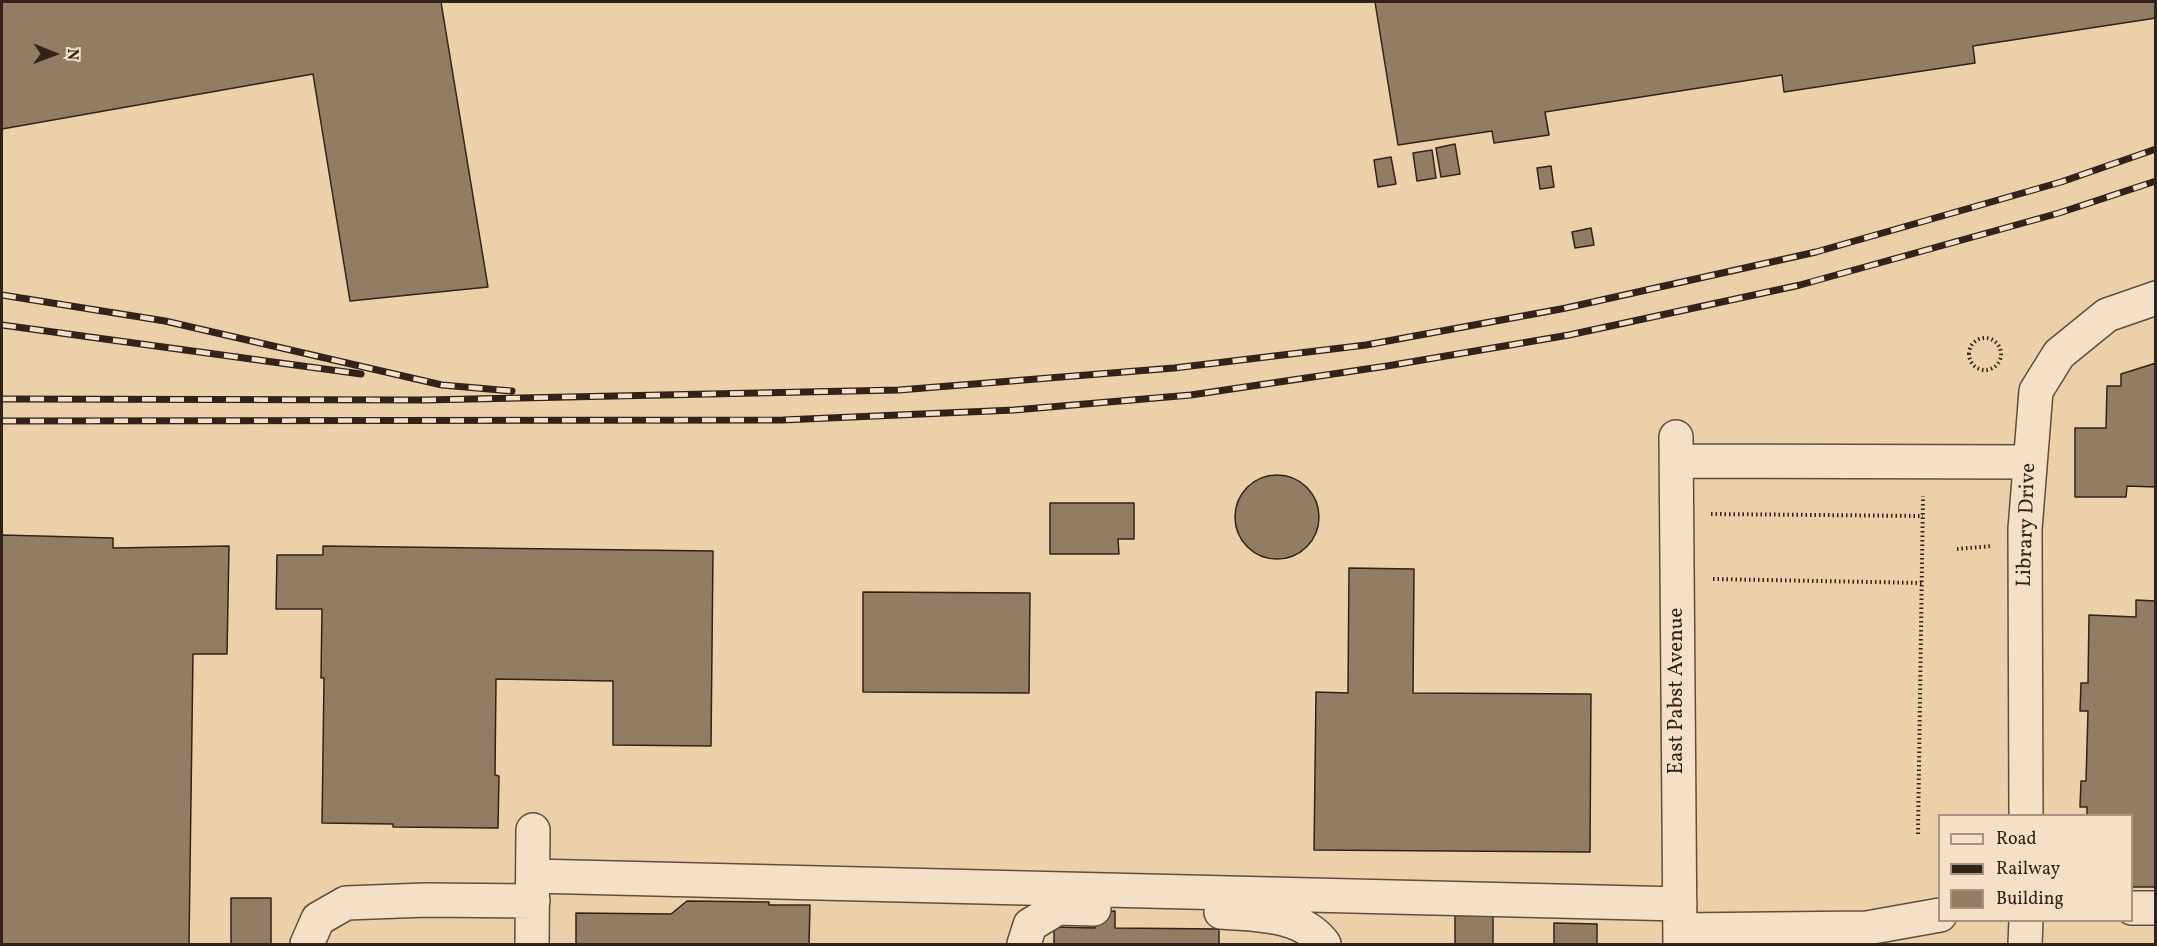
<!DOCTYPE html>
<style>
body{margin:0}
#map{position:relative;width:2157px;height:946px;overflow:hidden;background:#ecd0a9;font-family:Vollkorn,serif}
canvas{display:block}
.frame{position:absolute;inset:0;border:3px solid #312319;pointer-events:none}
.legend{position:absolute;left:1938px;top:814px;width:195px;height:108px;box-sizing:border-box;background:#f3e0c7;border:2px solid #a59481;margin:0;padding:8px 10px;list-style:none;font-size:18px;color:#312319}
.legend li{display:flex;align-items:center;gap:12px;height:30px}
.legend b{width:30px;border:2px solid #a59481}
.north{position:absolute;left:24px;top:24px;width:60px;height:60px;-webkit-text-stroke:4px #f3e0c7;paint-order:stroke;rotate:91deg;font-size:16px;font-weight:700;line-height:24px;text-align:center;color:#312319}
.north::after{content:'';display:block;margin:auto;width:21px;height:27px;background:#312319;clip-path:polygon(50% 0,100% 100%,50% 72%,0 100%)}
</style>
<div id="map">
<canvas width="2157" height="946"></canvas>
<div class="frame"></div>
<ul class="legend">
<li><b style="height:8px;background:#f3e0c7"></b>Road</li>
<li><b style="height:8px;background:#312319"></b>Railway</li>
<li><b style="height:16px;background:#927d64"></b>Building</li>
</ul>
<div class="north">N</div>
</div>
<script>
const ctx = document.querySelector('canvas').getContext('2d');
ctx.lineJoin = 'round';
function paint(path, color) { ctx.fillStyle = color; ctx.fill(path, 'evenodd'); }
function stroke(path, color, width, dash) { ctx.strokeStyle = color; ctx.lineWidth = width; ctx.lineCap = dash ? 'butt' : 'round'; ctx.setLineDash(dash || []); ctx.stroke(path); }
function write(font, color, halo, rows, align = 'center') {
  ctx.font = font + ' Vollkorn,serif'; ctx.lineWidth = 6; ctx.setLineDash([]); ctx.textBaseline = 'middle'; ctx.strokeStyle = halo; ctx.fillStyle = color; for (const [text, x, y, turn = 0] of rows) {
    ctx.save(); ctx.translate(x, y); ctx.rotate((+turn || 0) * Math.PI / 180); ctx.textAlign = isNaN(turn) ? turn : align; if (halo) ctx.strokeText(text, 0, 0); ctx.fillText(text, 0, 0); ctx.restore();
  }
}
const building = new Path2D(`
 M2 2H441L488 287 350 301 313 74 2 129Z
 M1375 2H2156V18L1973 46 1975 63 1784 92 1782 75 1545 112 1549 135 1494 143 1492 131 1398 145Z
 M1455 144 1460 174 1441 177 1436 148Z
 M1432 150 1436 178 1417 181 1413 153Z
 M1391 157 1396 184 1378 187 1374 160Z
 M1551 166 1554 187 1540 189 1537 168Z
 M1591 228 1594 245 1575 248 1572 232Z
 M2156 363V487L2127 486 2126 497H2075V428H2106L2107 386H2121V374Z
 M1235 517a42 42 0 1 1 84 0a42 42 0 1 1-84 0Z
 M1050 503H1134V539H1118L1119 554H1050Z
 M2 535 113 538V548L229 546 227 654H193L189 944H2Z
 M323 546 713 551 711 746 613 745V681L496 679 495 775 499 776 498 828 393 827V824L322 823 324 678H321L322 609H276L277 555H323Z
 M1349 568 1414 569 1413 693 1591 694 1590 852 1314 850 1316 692 1348 693Z
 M863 592 1030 593 1029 693 863 692Z
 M2136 600 2156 601V887H2132V816H2087V807H2080L2081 781H2086L2088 711H2080L2081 683H2088L2089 615 2136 617Z
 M231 898H271V944H231Z
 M687 901 769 902V905H810L809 944H576V913L671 914Z
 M1115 911V928L1219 929V944H1054V927L1095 928V912Z
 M1455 913H1493V944H1455Z
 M1554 923 1597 924V944H1554Z`);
paint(building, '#927d64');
stroke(building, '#312319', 1.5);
const minor = new Path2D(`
 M1676 437 1680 944
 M1676 461 2030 462
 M2026 816 2025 529 2036 391 2059 354 2107 315 2156 298
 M533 876 1680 904
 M2132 908H2156
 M1221 912C1256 915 1301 913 1324 944
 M1680 930 1867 928 1940 915
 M307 944 318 919 346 903 426 900 533 901
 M532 944 533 830
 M1024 944 1030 925 1058 908 1094 909
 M2025 944 2026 920`);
stroke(minor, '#604e3d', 36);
stroke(new Path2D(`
 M1969 354a16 16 0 1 1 32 0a16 16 0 1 1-32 0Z
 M1711 514 1923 516
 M1957 549 1992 546
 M1713 579 1923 583
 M1918 834 1923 496`), '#312319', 4, [1.5, 3]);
stroke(minor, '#f3e0c7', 33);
const rail = new Path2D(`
 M2 295 165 321 442 385 512 391
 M2 325 361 374
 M2 399 425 400 899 390 1174 368 1366 345 1566 308 1816 252 2061 182 2156 149
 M2 421 783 420 1014 410 1191 395 1387 366 1569 335 1800 285 2059 213 2156 181`);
stroke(rail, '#312319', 7);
stroke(rail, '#f3e0c7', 4.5, [14]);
write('21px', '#312319', '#f3e0c7', [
 ["Library Drive",2028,525,-88],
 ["East Pabst Avenue",1678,691,-90]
]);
</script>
